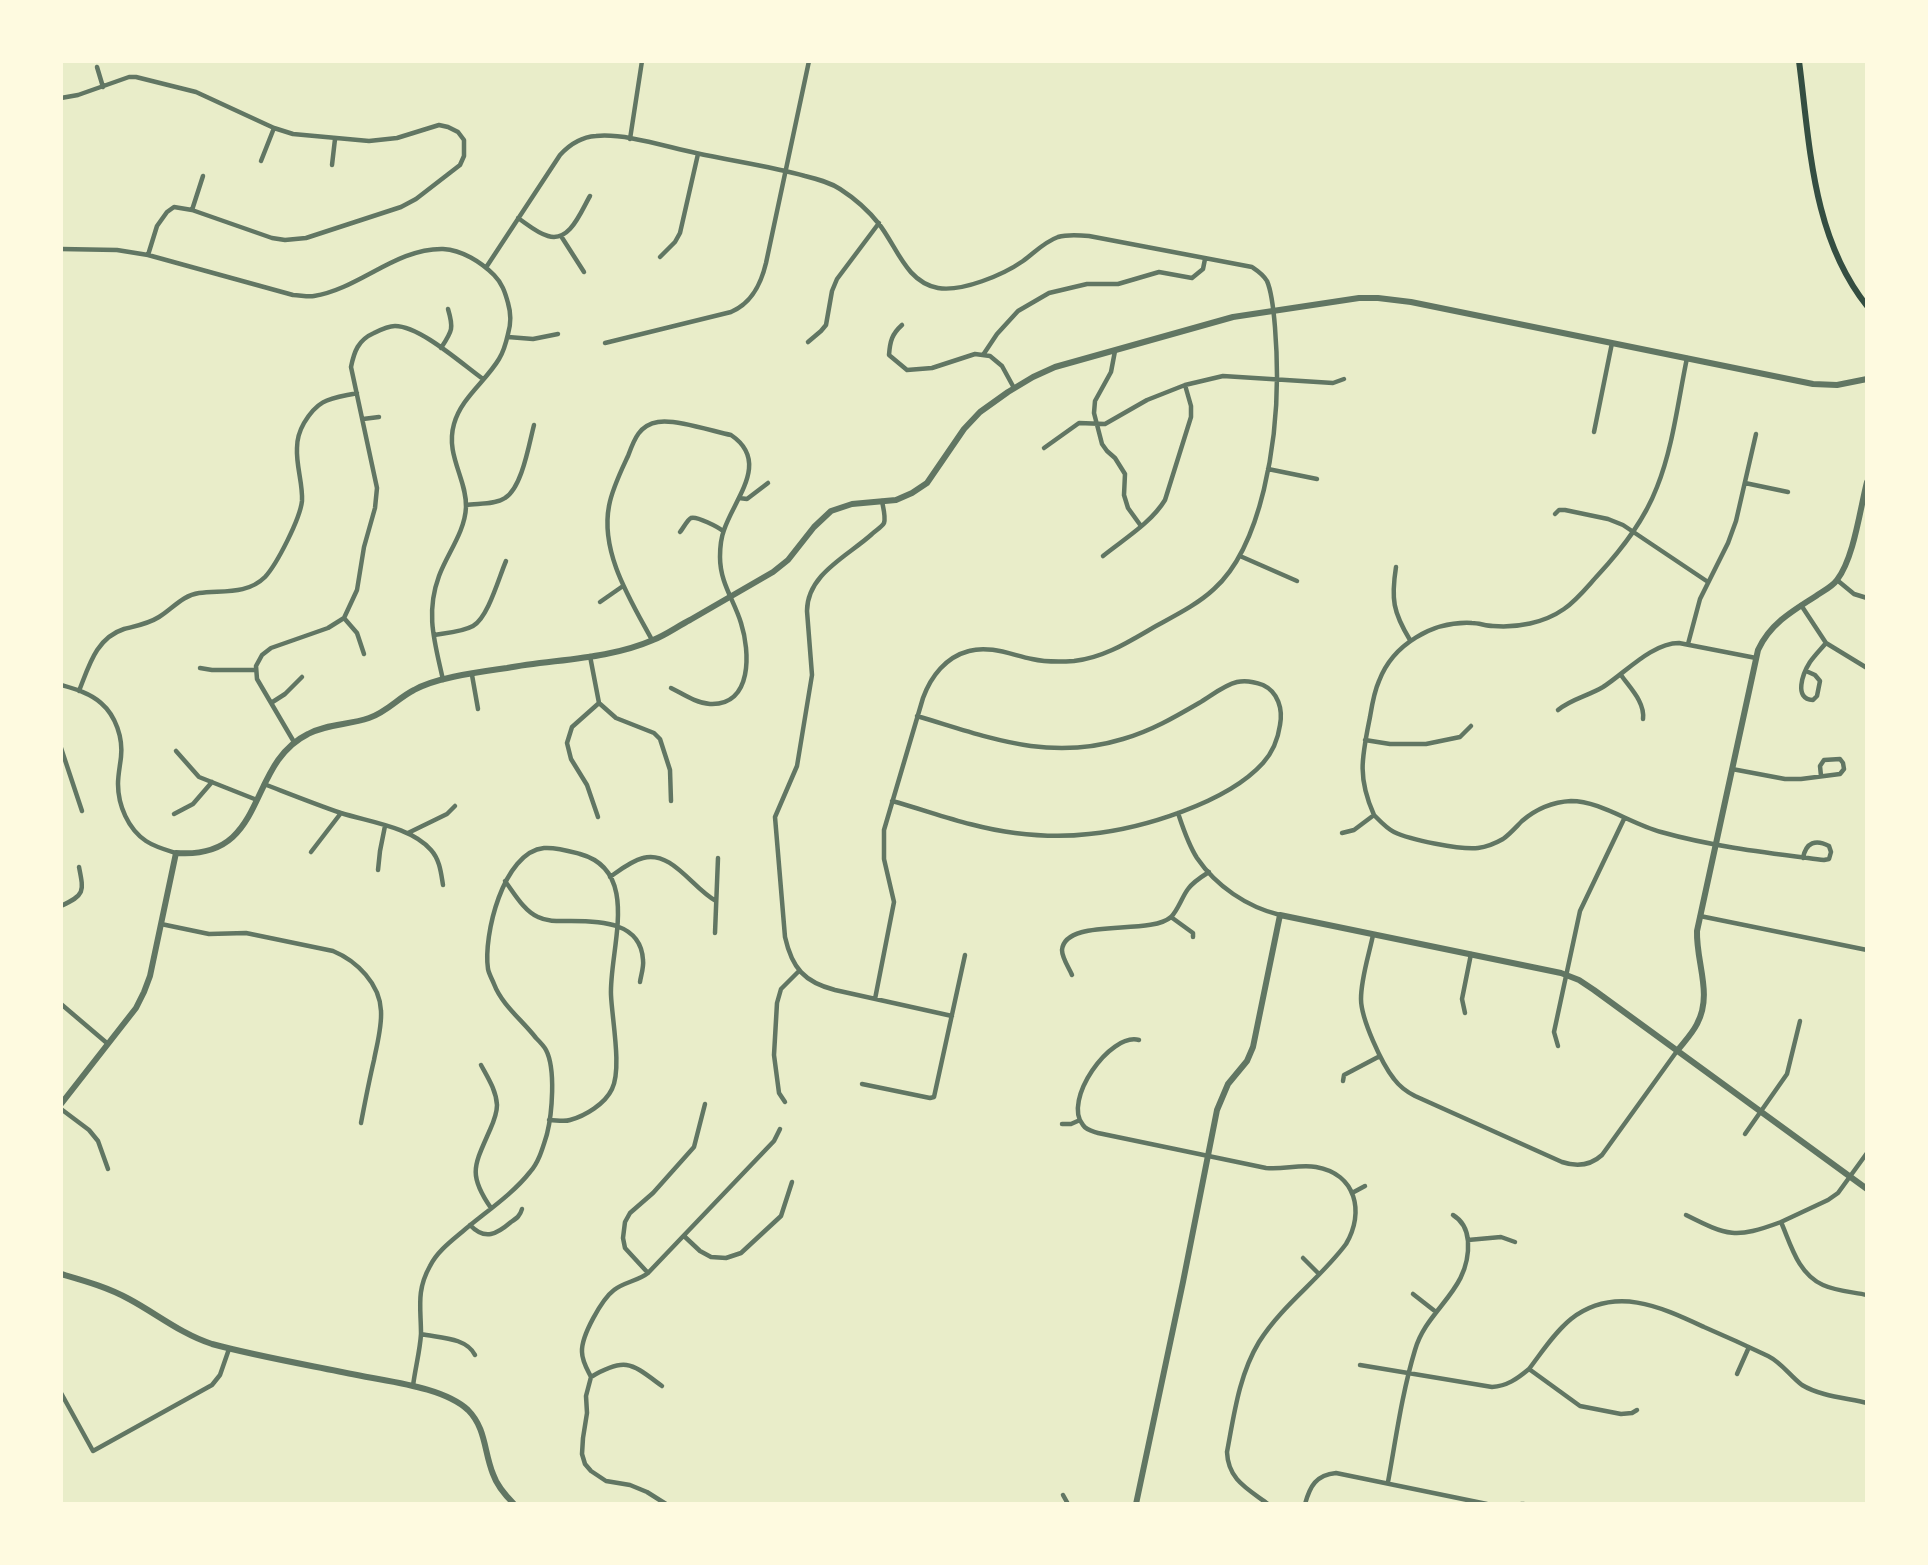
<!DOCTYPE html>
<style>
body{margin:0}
#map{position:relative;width:1928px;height:1565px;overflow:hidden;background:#e9edc9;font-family:"Noto Sans",sans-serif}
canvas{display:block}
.frame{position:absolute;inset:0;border:63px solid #fefae0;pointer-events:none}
</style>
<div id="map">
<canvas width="1928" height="1565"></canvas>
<div class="frame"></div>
</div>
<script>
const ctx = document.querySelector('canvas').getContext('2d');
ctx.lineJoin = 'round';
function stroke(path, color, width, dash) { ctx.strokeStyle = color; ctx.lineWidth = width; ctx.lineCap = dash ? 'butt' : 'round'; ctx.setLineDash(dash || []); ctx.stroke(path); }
stroke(new Path2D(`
 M97 67 103 87
 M61 98 78 95 129 77H136L196 92 274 128 293 134 369 141 397 138 439 125 448 127 458 132 464 140V156L460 165 416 199 401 207 306 238 285 240 272 238 192 210 174 207 167 212 157 226 148 255
 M630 139 642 61
 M261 161 274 128
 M332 165 335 139
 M192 210 203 176
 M518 218C527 224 537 233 548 236 570 243 581 211 590 196
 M561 236 584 272
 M61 249 117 250 148 255 293 295C300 295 307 297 314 296 359 289 396 248 443 249 462 250 481 262 494 275 502 283 505 292 508 303 511 313 511 324 508 334 506 343 504 351 499 359 486 381 461 398 454 424 445 455 467 479 466 507 465 532 447 554 439 576 425 614 435 643 443 680
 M660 257 675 242 680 233 698 154
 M487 266 560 155C570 144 581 137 596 136 625 133 667 147 696 153 732 161 769 166 805 176 817 179 829 182 840 189 854 198 868 210 879 224 897 247 906 282 938 288 962 292 1003 275 1023 261 1034 253 1044 242 1058 237 1068 234 1079 235 1089 236L1252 267C1258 271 1263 274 1267 281 1275 299 1277 355 1277 376 1277 439 1263 545 1214 589 1198 604 1176 615 1156 626 1130 641 1104 658 1074 661 1060 662 1045 662 1032 659 1012 655 990 645 969 651 946 657 931 676 923 698L884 830V859L894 902 875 999
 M902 325C892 334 890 341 889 355L907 370 932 368 975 354 990 356 1002 366 1014 388
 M508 337 533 339 558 334
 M808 342 821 331 826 325 832 291 837 279 879 223
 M605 343 731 312C752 303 761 284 766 263L809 61
 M441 348C452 331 454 329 448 309
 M1115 351 1111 372 1095 401 1094 413 1102 444 1107 451 1115 458 1125 474 1124 495 1128 508 1141 526
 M983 355 997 334 1018 311 1049 293 1087 284H1118L1159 272 1192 278 1203 269 1205 259
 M363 419 379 417
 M1594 432 1612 343
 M1044 448 1079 423 1105 424 1147 400 1185 385 1223 376 1333 383 1344 379
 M1268 469 1317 479
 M1745 483 1788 492
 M739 498 747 499 768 483
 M882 501C883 507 886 517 884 523 882 527 875 531 872 534 848 556 807 574 807 611L812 675 797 766 775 817 785 937C792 968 804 982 835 990L952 1016
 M466 505C477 503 495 505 505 498 522 488 529 444 534 425
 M1555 514 1559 510H1565L1608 519 1623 525 1708 582
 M680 532C683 529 687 520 691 518 697 516 718 527 723 531
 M1103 556C1124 539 1151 523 1165 500L1191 417V406L1185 385
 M1240 556 1297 581
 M1396 567C1391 599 1393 612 1410 640
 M1837 580 1854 594 1867 598
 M600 602 623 586
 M1801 605 1826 643 1867 668
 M344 618 357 633 364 654
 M434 635C446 633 462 632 473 626 488 618 499 577 506 561
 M652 640C631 601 600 553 609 506 612 489 621 471 628 456 634 440 639 425 658 422 676 419 712 431 731 435 771 462 734 499 724 530 721 538 720 549 720 557 720 583 734 600 741 623 750 651 753 706 710 704 696 703 683 694 671 688
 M1688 644 1700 599 1728 543 1736 521 1756 434
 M590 656 599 703 616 718 654 733 660 739 670 770 671 801
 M200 668 212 670H255
 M1806 671 1815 675 1820 681 1817 696 1813 700C1793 699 1803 673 1810 662 1815 655 1821 649 1826 643
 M472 675 478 709
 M1621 675C1630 688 1645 702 1643 719
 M61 685C75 689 90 693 101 703 116 716 123 738 121 757 120 766 118 775 118 784 118 805 128 829 146 841 155 847 166 850 176 853
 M79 691C89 666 96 638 124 629 136 626 148 624 159 617 172 609 183 595 199 593 222 590 247 595 265 577 277 564 300 519 302 501 303 484 296 466 297 448 297 440 300 430 304 423 319 398 330 399 357 393
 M271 703 285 694 302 677
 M1558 710C1571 699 1588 696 1603 687 1625 673 1652 643 1679 643L1756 658
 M1365 740 1390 744H1426L1460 737 1471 726
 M294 742 257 679 256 666 262 655 271 648 328 628 344 618 357 590 364 547 375 508 377 488 351 367C354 352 358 340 374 333 380 330 388 326 395 326 420 326 462 364 483 379
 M61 748 82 811
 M176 751 199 777 257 800
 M1732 769 1785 779H1801L1840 774 1844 769 1843 763 1840 759 1824 760 1820 766 1821 776
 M264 784C290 794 315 804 341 813 369 822 411 827 431 850 440 860 441 873 443 885
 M892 801C932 812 973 828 1015 833 1039 836 1065 837 1089 834 1141 829 1227 803 1263 763 1272 753 1278 739 1280 725 1283 709 1278 692 1263 685 1255 682 1245 680 1237 682 1224 685 1211 696 1199 703 1175 717 1151 731 1123 739 1048 762 988 737 917 716
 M1178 813C1183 828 1188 844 1197 858 1216 886 1247 907 1280 915
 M174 814 193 804 212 782
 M1374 815C1380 821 1386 828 1394 832 1410 840 1461 850 1478 848 1486 847 1496 843 1503 839 1510 834 1516 827 1522 821 1536 809 1552 802 1571 801 1600 801 1631 824 1661 832 1714 847 1769 853 1824 860L1829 859 1831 852 1829 846C1816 839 1806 842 1803 858
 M598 817 587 785 571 759 567 743 572 727 599 703
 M408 833 447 814 455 806
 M1342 833 1354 830 1374 815C1357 777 1362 757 1370 717 1372 705 1374 692 1379 681 1393 644 1433 621 1472 623 1479 623 1486 626 1493 626 1517 628 1544 623 1564 609 1577 600 1587 587 1598 575 1622 549 1644 521 1657 487 1673 447 1678 401 1687 358
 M311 852 341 813
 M378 870 380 851 385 826
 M610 877C620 870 631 861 643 858 672 850 693 889 716 901
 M505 881C514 893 524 911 538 917 548 922 560 921 571 921 600 921 641 922 643 960 644 967 641 975 640 982
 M61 906C85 895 84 892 79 867
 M1700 916 1867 950
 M1171 917 1193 933V937
 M161 924 209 934 246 933 333 951C357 961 380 984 381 1011 382 1027 377 1044 374 1060 369 1081 365 1102 361 1123
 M715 933 718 858
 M1373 935C1369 955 1361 978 1361 999 1361 1019 1382 1064 1394 1079 1400 1087 1407 1092 1415 1096L1562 1162C1577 1167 1590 1166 1602 1155L1677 1051
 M1072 975C1069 968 1062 958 1062 950 1065 917 1150 936 1171 917 1178 910 1182 897 1188 889 1193 882 1201 877 1209 872
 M61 1004 108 1044
 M1465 1013 1462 999 1471 954
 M1139 1040C1110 1032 1062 1101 1083 1125 1086 1130 1092 1131 1098 1133L1266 1168C1283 1170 1299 1164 1316 1167 1356 1174 1365 1212 1346 1244 1320 1279 1282 1305 1259 1342 1239 1375 1234 1415 1227 1452 1228 1480 1248 1489 1268 1504
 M1558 1046 1554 1032 1580 911 1624 819
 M481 1065C488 1078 496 1090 497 1105 497 1115 493 1123 489 1132 474 1166 468 1175 491 1208
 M1343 1081 1344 1075 1380 1056
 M862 1084 930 1098 934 1097 965 955
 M785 1102 779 1093 774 1055 777 1003 781 989 799 971
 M61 1109 89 1130 98 1141 108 1169
 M1062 1124H1071L1080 1120
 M1745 1134 1787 1074 1800 1021
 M1352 1193 1365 1186
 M1686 1215C1728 1236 1735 1239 1781 1222 1791 1245 1798 1274 1823 1285 1836 1291 1853 1292 1867 1295
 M1781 1222 1828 1200 1838 1193 1867 1153
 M470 1225C485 1241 497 1234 511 1222 517 1218 520 1216 522 1209
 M684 1236 700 1251 711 1257 726 1258 741 1253 781 1216 792 1182
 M1468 1240 1501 1237 1515 1242
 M1303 1258 1319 1274
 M648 1273 625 1248 623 1238 625 1222 630 1213 653 1193 694 1147 705 1104
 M1413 1294 1436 1312
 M421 1334C439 1338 466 1337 475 1355
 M1360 1365 1492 1387C1507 1386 1517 1379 1529 1369
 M1737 1374 1749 1347
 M591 1377C587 1369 582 1361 582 1352 581 1336 602 1299 614 1290 624 1282 638 1281 648 1273L774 1141 780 1129
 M413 1386C415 1369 420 1351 421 1334 421 1308 416 1291 430 1266 437 1252 450 1242 462 1232 484 1213 512 1195 530 1172 539 1162 543 1147 547 1134 552 1114 556 1069 546 1050 544 1046 539 1041 536 1038 522 1020 502 1005 494 984 492 979 489 974 488 969 483 936 503 852 544 848 556 847 569 851 580 854 642 871 609 950 611 995 612 1019 622 1069 612 1089 605 1104 585 1116 570 1120 564 1122 556 1120 549 1120
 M662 1386C632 1364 626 1356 591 1377L586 1396 587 1413 583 1438 582 1454 585 1464 591 1471 606 1481 630 1485 647 1492 666 1504
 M61 1393 93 1451 212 1385 220 1375 229 1349
 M1637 1410 1632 1413 1621 1414 1580 1406 1529 1369C1542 1352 1554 1333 1571 1319 1615 1285 1661 1307 1704 1327 1725 1336 1747 1346 1768 1356 1782 1363 1790 1376 1802 1385 1820 1396 1846 1398 1867 1403
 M1388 1482C1396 1438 1402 1393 1415 1350 1427 1308 1471 1291 1468 1241 1467 1229 1463 1221 1453 1215
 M1063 1495 1068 1504
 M1305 1504C1310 1486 1316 1475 1336 1473L1487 1504
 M1521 1504H1524`), '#617663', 4.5);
stroke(new Path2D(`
 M1677 1051C1684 1042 1692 1034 1697 1024 1713 994 1696 963 1697 931L1758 650C1770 624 1792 611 1816 596 1823 591 1832 587 1837 580 1854 558 1860 509 1867 482
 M61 1104 136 1008 144 992 150 976 176 853C269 860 245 765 308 734 326 724 349 725 369 718 387 712 398 698 414 690 437 677 480 672 507 668 555 659 607 660 653 640 666 635 678 626 690 620 718 604 745 588 773 572L788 560 814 527 831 511 852 504 896 500 912 493 927 483 964 429 980 412 1008 392 1033 377 1055 367 1233 317 1359 298H1378L1411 302 1813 384 1837 385 1867 379
 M61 1274C85 1281 107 1287 129 1299 157 1314 181 1334 212 1344 260 1357 309 1365 357 1375 390 1382 443 1387 468 1410 486 1428 484 1452 493 1474 497 1486 505 1495 514 1504
 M1136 1504 1183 1282 1217 1110 1228 1084 1247 1061 1253 1047 1280 915 1561 973 1579 980 1594 990 1867 1189`), '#617663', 6);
stroke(new Path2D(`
 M1799 61C1810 145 1812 237 1867 306`), '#344e41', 6);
</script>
